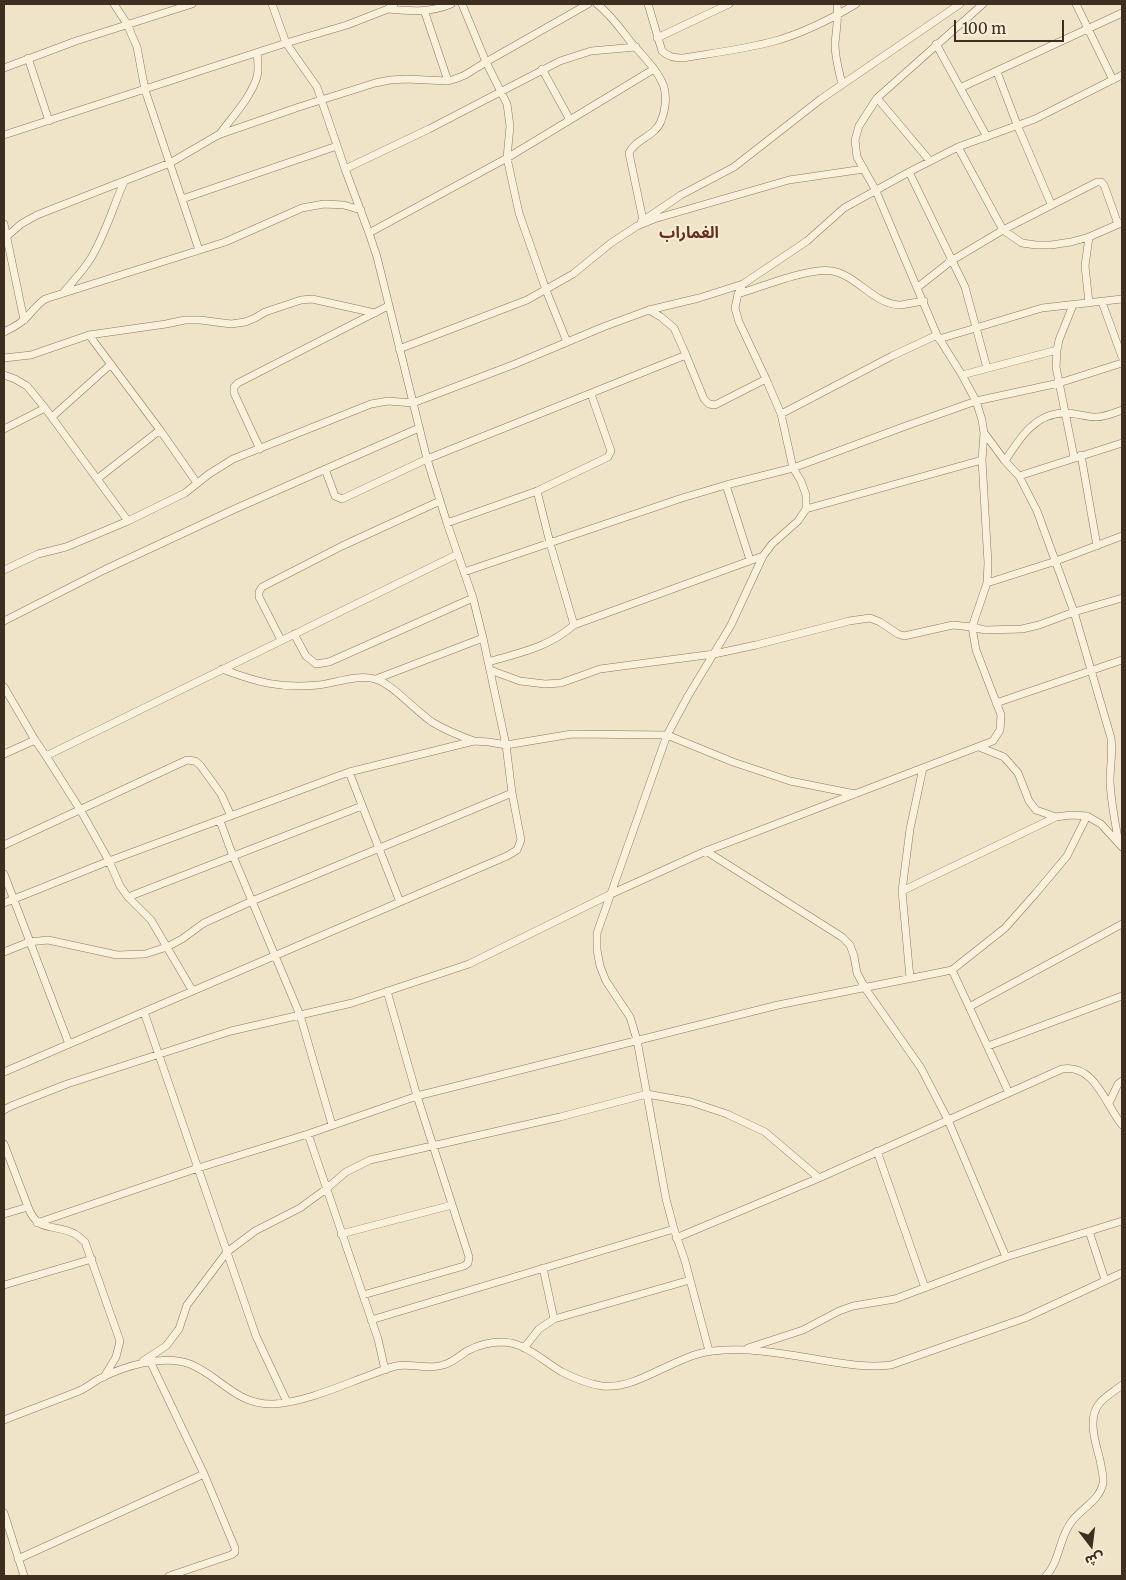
<!DOCTYPE html>
<meta charset="utf-8">
<style>
body{margin:0}
#map{position:relative;width:1126px;height:1580px;overflow:hidden;background:#f0e4c8;font-family:Merriweather,"Noto Sans Arabic",serif}
canvas{display:block}
.frame{position:absolute;inset:0;border:5px solid #3d2e20;pointer-events:none}
.north{position:absolute;left:1066px;top:1520px;width:50px;height:50px;-webkit-text-stroke:4px #f7eed8;paint-order:stroke;rotate:165deg;font-size:14px;font-weight:700;line-height:20px;text-align:center;color:#3d2e20}
.north::after{content:'';display:block;margin:auto;width:18px;height:22px;background:#3d2e20;clip-path:polygon(50% 0,100% 100%,50% 72%,0 100%)}
.scale{position:absolute;left:954px;top:20px;width:110px;height:22px;box-sizing:border-box;border:2px solid #3d2e20;border-top:0;padding-left:6px;font-size:15px;line-height:18px;white-space:nowrap;color:#3d2e20;-webkit-text-stroke:4px #f7eed8;paint-order:stroke}
</style>
<div id="map">
<canvas width="1126" height="1580"></canvas>
<div class="frame"></div>
<div class="north">ش</div>
<div class="scale">100 m</div>
</div>
<script>
const ctx = document.querySelector('canvas').getContext('2d');
ctx.lineJoin = 'round';
function stroke(path, color, width, dash) { ctx.strokeStyle = color; ctx.lineWidth = width; ctx.lineCap = dash ? 'butt' : 'round'; ctx.setLineDash(dash || []); ctx.stroke(path); }
function write(font, color, halo, rows, align = 'center') {
  ctx.font = font + ' Merriweather,"Noto Sans Arabic",serif'; ctx.lineWidth = 4; ctx.setLineDash([]); ctx.textBaseline = 'middle'; ctx.strokeStyle = halo; ctx.fillStyle = color; for (const [text, x, y, turn = 0] of rows) {
    ctx.save(); ctx.translate(x, y); ctx.rotate((+turn || 0) * Math.PI / 180); ctx.textAlign = isNaN(turn) ? turn : align; if (halo) ctx.strokeText(text, 0, 0); ctx.fillText(text, 0, 0); ctx.restore();
  }
}
const minor = new Path2D(`
 M114 4 127 24 137 47 145 90 199 250
 M462 4 486 62 507 104 510 126 507 158 519 213 546 290 567 342
 M597 4C610 14 620 28 630 41 642 55 658 70 664 87 667 98 665 112 661 121 655 137 636 138 629 153L643 220
 M648 4 662 51C669 57 674 58 683 58 713 53 745 49 775 41 803 33 831 19 856 4
 M837 4C839 18 836 30 835 44 835 58 839 71 842 84
 M1076 4 1113 80
 M388 9C409 11 430 13 451 4
 M424 10 448 81
 M657 38 729 4
 M936 44 987 137
 M28 58 49 121
 M4 68 76 41 192 4
 M542 69 570 120
 M997 72 1018 127 1051 204
 M960 88 1122 13
 M877 98 930 161
 M4 135 286 43 347 25 388 9 394 4
 M219 135C232 117 250 99 257 77 259 69 258 61 257 53
 M958 147 1003 230 1022 243 1036 245H1051L1071 242 1089 237 1121 223
 M345 169 429 129 560 61 591 51 636 47
 M909 172 965 287 987 368
 M182 199 337 146
 M641 222 681 195 734 167 821 99 960 4
 M4 224 24 320
 M369 233 507 158 654 69
 M1089 237 1085 266 1089 303
 M4 239 21 224 37 215 170 163 218 135 299 107 375 83 390 80 406 79 448 81 455 79 465 75 486 62 588 4
 M918 287 951 261 1003 230 1097 182H1101L1104 185 1118 224
 M64 292C73 281 83 271 91 258 105 235 113 207 124 182
 M738 294C761 287 810 267 832 271 857 275 874 305 901 305 908 304 916 302 924 301
 M1102 302 1122 357
 M1073 305 1059 340 1057 350 1056 367 1074 457
 M4 332C12 328 21 324 28 316 34 309 37 305 45 299L225 242 302 208 324 204 344 205 361 210
 M89 335 160 430
 M939 339 1042 308 1122 299
 M399 349 527 300 573 274 611 243 637 226 654 219 789 180 864 169
 M686 355 704 399 709 404 715 405 766 379
 M4 358 31 355 89 335 166 324 185 320H200L231 324 245 322 255 318 265 312 301 300 312 299 375 313
 M4 375 15 379 27 386 45 408 128 521
 M962 375 1057 350
 M781 414 892 356 937 335
 M52 417 111 364
 M4 429 45 408
 M985 434 1005 461 1019 476 1037 511 1074 612 1111 738C1113 753 1110 767 1110 781 1111 802 1115 823 1119 843
 M260 449 234 393V387L238 383 388 306
 M1081 455 1097 546
 M1005 461C1019 439 1035 413 1065 413 1076 413 1086 417 1096 417 1105 417 1114 413 1122 410
 M325 469 335 496 342 499 427 459 686 355 674 328 661 317 649 310
 M1019 476 1122 443
 M97 479 160 430 197 483
 M726 485 750 560
 M537 491 550 543 574 625
 M806 509 982 460
 M447 523 537 491 608 457 611 451 591 394
 M4 570 38 554 66 547 128 521 185 493 209 474 233 459 371 404 388 401 413 403 515 364 603 327 649 310 699 298 743 284 807 241 844 208 909 172 958 147 1035 119 1122 75
 M464 572 682 498 726 485 793 468 903 427 976 401 1059 383 1122 363
 M987 583 1056 561 1122 536
 M4 621 104 570 237 508 419 428
 M294 634 306 656 316 664 329 662 473 598
 M281 640 259 597V592L262 587 342 546 440 501
 M488 662C522 652 547 648 574 625L763 556
 M222 669C256 682 281 689 318 685 336 683 357 674 375 679 390 682 417 712 432 722 445 730 460 736 474 741
 M490 670 520 681 545 684 561 683 600 669 714 654 756 645 849 621 870 618 880 622 898 634 904 636 953 625 972 627 985 630 1022 629 1039 625 1074 612 1122 598
 M376 679 483 638
 M4 687 35 740 46 756 81 811 109 861 120 886 128 897 151 920 192 990
 M996 703 1122 660
 M979 747 1004 757 1018 773 1029 801 1036 810 1056 817 1071 815 1087 816 1101 824 1122 847
 M4 754 35 740
 M46 756 458 554
 M349 772 400 902
 M220 821 233 856 300 1015 332 1125
 M4 845 187 760 195 761 200 765 221 794 231 816
 M706 851 842 937 850 945 854 956 857 973 865 988 921 1068 948 1120 1006 1257
 M4 874 69 1044
 M902 891 1056 817
 M128 897 362 806
 M4 903 109 861 349 772 474 741 489 742 506 745 572 734 667 735 733 762 790 781 855 794
 M4 952 29 942 48 940 117 955 145 954 167 947 182 939 204 923 252 901 512 793
 M952 970 1005 928 1036 893 1067 856 1087 816
 M910 978 902 891 910 829 923 768
 M969 1007 1122 924
 M144 1012 256 1336 287 1402
 M988 1046 1122 996
 M4 1072 507 856 517 850 521 840 512 793 506 745 483 638 473 598 447 523 427 459 377 257 369 233 345 169 317 87 286 43 272 4
 M1109 1103 1118 1084 1122 1081
 M4 1110 11 1106 67 1084 231 1031 352 1003 469 964 611 894 706 851 993 741 1000 730 1001 715 976 650 972 627 987 583 988 563 982 460 984 433 982 420 976 401 962 375 937 335 876 191 857 157 855 140 859 126 877 98 983 4
 M308 1134 378 1339 385 1370
 M4 1144 28 1207
 M877 1151 925 1288
 M4 1214 28 1207C38 1234 55 1223 75 1234 79 1236 82 1240 85 1242L120 1341 116 1357 104 1377
 M37 1223 198 1168 308 1134 417 1096 778 1005 952 970 1009 1093
 M1089 1231 1105 1280
 M341 1234 452 1205
 M676 1238 819 1178 1062 1069C1095 1063 1106 1106 1122 1125
 M543 1268 554 1319
 M4 1285 92 1259
 M363 1295 464 1266 468 1263 469 1257 417 1096 387 991
 M371 1320 674 1229
 M524 1348 539 1329 554 1319 690 1280
 M748 1348 803 1330 839 1311 853 1306 895 1299 1006 1257 1122 1221
 M709 1351 685 1261 674 1229 666 1199 637 1040 630 1017 606 981 600 966 597 950V933L667 735 688 696 731 625 763 556 772 544 798 521 806 509V495L801 481 793 468 781 414 766 379 739 322 735 308 738 294 743 284
 M143 1361 166 1346 179 1329 187 1305 227 1252 255 1231 300 1208 326 1189 346 1172 370 1160 560 1117 647 1094 691 1102 727 1114 765 1132 819 1178
 M150 1361 204 1474 235 1548V1552L231 1555 169 1576
 M4 1420C29 1410 54 1401 79 1391 86 1388 92 1383 99 1379 124 1366 163 1354 190 1364 220 1376 237 1406 274 1404 306 1402 342 1385 373 1374 380 1371 388 1368 396 1366 411 1363 427 1370 443 1365 452 1363 459 1356 467 1351 478 1345 491 1342 503 1342 526 1343 543 1361 562 1372 574 1378 588 1384 602 1386 639 1390 674 1355 713 1351 750 1347 785 1354 821 1360 845 1364 867 1368 891 1365L1025 1318 1122 1273
 M4 1513 24 1576
 M18 1559 204 1474
 M1046 1576C1060 1561 1059 1537 1072 1521 1082 1508 1100 1500 1103 1483 1104 1475 1101 1468 1100 1460 1096 1444 1087 1419 1099 1404 1104 1397 1115 1391 1122 1385`);
stroke(minor, '#8d765c', 8);
stroke(minor, '#faf1dc', 7);
write('bold 16px', '#6b2e1e', '#f7eed8', [
 ["الغماراب",689,233]
]);
</script>
